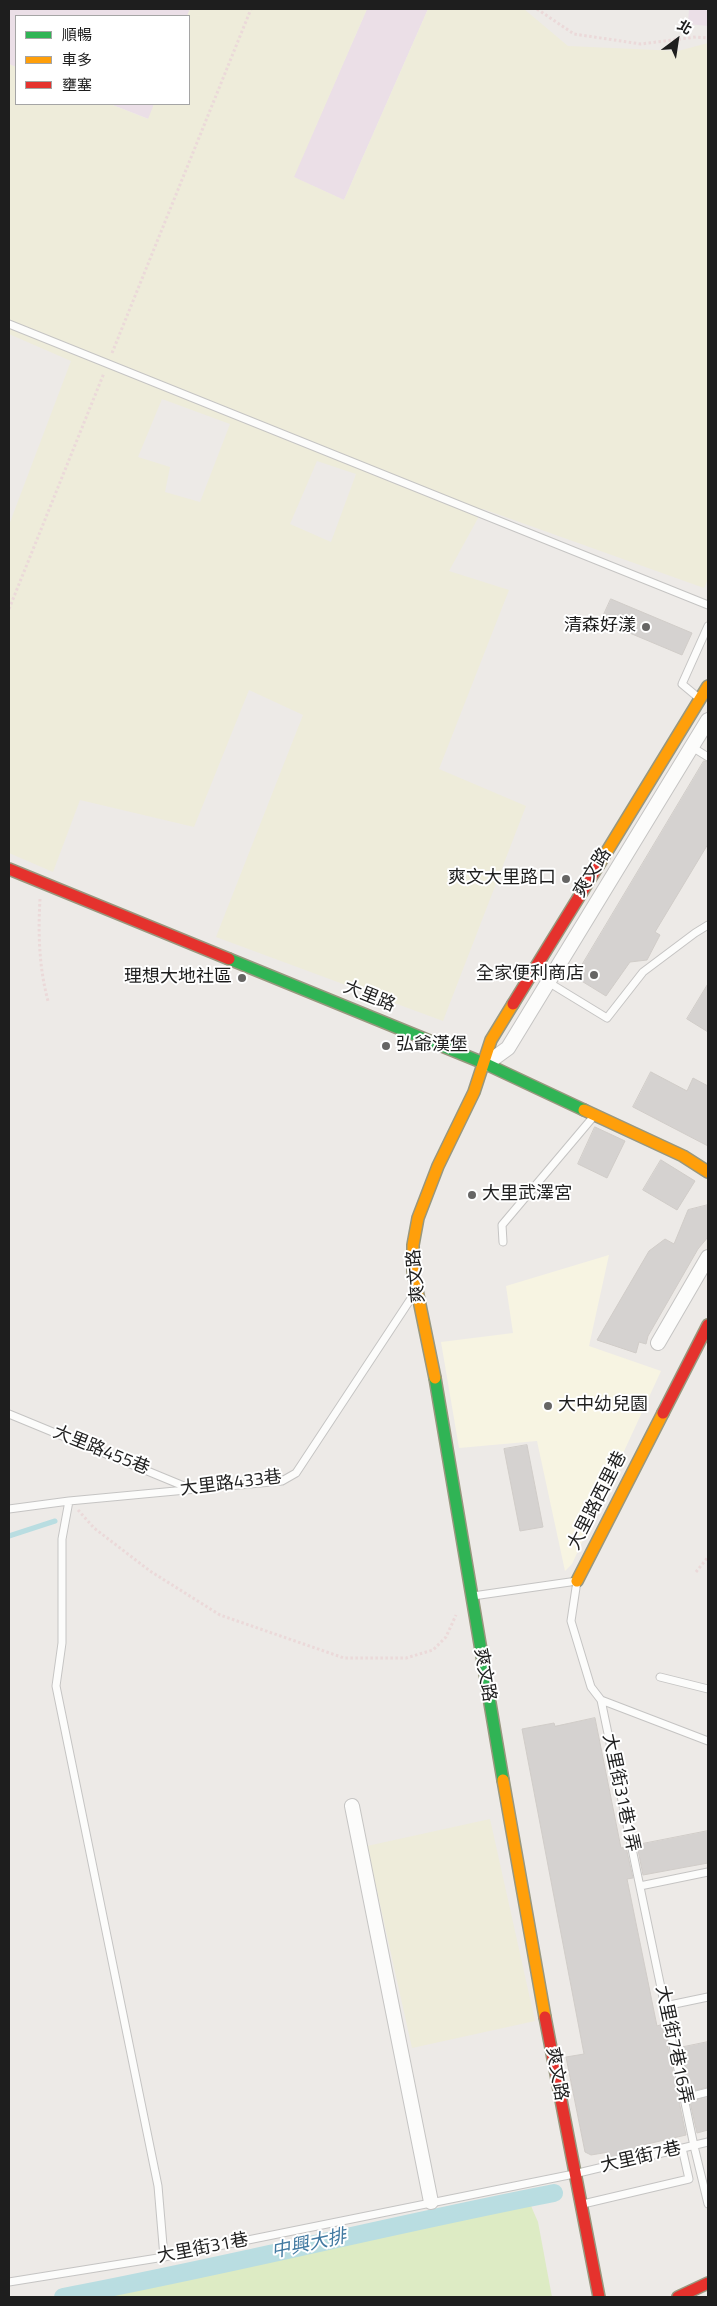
<!DOCTYPE html>
<meta charset="utf-8">
<style>
body{margin:0}
#map{position:relative;width:717px;height:2306px;overflow:hidden;background:#edeae7;font-family:"Titillium Web","Noto Sans TC",sans-serif}
canvas{display:block}
.frame{position:absolute;inset:0;border:10px solid #1e1e1e;pointer-events:none}
.legend{position:absolute;left:15px;top:15px;width:175px;height:90px;box-sizing:border-box;background:#fff;border:1px solid #a5a5a5;margin:0;padding:6px 9px;list-style:none;font-size:15px;color:#1e1e1e}
.legend li{display:flex;align-items:center;gap:10px;height:25px}
.legend b{width:25px;border:1px solid #a5a5a5}
.north{position:absolute;left:652px;top:15px;width:50px;height:50px;-webkit-text-stroke:4px #fff;paint-order:stroke;rotate:31deg;font-size:14px;font-weight:700;line-height:20px;text-align:center;color:#1e1e1e}
.north::after{content:'';display:block;margin:auto;width:18px;height:22px;background:#1e1e1e;clip-path:polygon(50% 0,100% 100%,50% 72%,0 100%)}
</style>
<div id="map">
<canvas width="717" height="2306"></canvas>
<div class="frame"></div>
<ul class="legend">
<li><b style="height:6px;background:#30b455"></b>順暢</li>
<li><b style="height:6px;background:#ff9f0a"></b>車多</li>
<li><b style="height:6px;background:#e5322d"></b>壅塞</li>
</ul>
<div class="north">北</div>
</div>
<script>
const ctx = document.querySelector('canvas').getContext('2d');
ctx.lineJoin = 'round';
function paint(path, color) { ctx.fillStyle = color; ctx.fill(path, 'evenodd'); }
function stroke(path, color, width, dash) { ctx.strokeStyle = color; ctx.lineWidth = width; ctx.lineCap = dash ? 'butt' : 'round'; ctx.setLineDash(dash || []); ctx.stroke(path); }
function write(font, color, halo, rows, align = 'center') {
  ctx.font = font + ' "Titillium Web","Noto Sans TC",sans-serif'; ctx.lineWidth = 4; ctx.setLineDash([]); ctx.textBaseline = 'middle'; ctx.strokeStyle = halo; ctx.fillStyle = color; for (const [text, x, y, turn = 0] of rows) {
    ctx.save(); ctx.translate(x, y); ctx.rotate((+turn || 0) * Math.PI / 180); ctx.textAlign = isNaN(turn) ? turn : align; if (halo) ctx.strokeText(text, 0, 0); ctx.fillText(text, 0, 0); ctx.restore();
  }
}
paint(new Path2D(`
 M9 9H190L187 16H16V67L9 64Z
 M367 9H428L344 200 293 177Z
 M689 9H708V26L688 24Z
 M110 104H154L149 119Z`), '#ebdfe7');
paint(new Path2D(`
 M609 1255 589 1346 661 1371 572 1564 565 1571 537 1441 459 1448 441 1342 513 1333 506 1286Z`), '#f7f4e2');
paint(new Path2D(`
 M190 9H367L294 177 344 200 428 9H524L568 46 678 51 708 43V579L704 588 483 509 449 571 509 590 439 769 526 806 443 1021 216 937 303 715 249 690 194 827 80 800 53 872 9 853V525L71 361 9 334V64L16 67V104H110L148 119 154 104H189L187 16ZM162 399 230 424 200 502 165 492 170 467 138 457ZM317 461 356 474 331 542 290 524Z
 M490 1819 535 2021 412 2048 367 1846Z`), '#eeecda');
paint(new Path2D(`
 M528 2199 538 2222 552 2297H101Z`), '#ddebc4');
stroke(new Path2D(`
 M9 1536 55 1521`), '#b9dde1', 5);
stroke(new Path2D(`
 M63 2297C228 2266 390 2225 554 2193`), '#b9dde1', 18);
const building = new Path2D(`
 M611 599 692 633 682 655 601 621Z
 M704 761 708 762V844L655 932 660 935 647 960 630 962 606 996 575 977Z
 M708 984V1032L687 1019Z
 M651 1072 687 1091 693 1078 708 1086V1146L633 1107Z
 M595 1127 625 1141 607 1178 578 1164Z
 M661 1160 695 1181 677 1210 643 1190Z
 M708 1205V1237L698 1249 648 1336 646 1344 639 1342 636 1353 597 1340 649 1251 665 1239 674 1244 688 1210Z
 M527 1445 543 1527 520 1531 504 1449Z
 M595 1718 621 1848 626 1847 633 1878 627 1879 657 2026 663 2024 686 2135 643 2145V2152L611 2159 609 2152 591 2155 585 2152 566 2057 584 2054 522 1729 554 1723 555 1726Z
 M708 1831V1863L643 1875 637 1845Z
 M708 2042V2087L688 2092 679 2048Z
 M708 2097V2130L697 2133 690 2102Z`);
paint(building, '#d5d2d0');
stroke(building, '#d0ccc8', 1);
const lane = new Path2D(`
 M9 324 708 605
 M700 699 682 684 708 626
 M692 747 708 757
 M548 982 607 1018 643 972 695 933 708 925
 M503 1242 502 1225 594 1116
 M9 1414 191 1489
 M69 1501 62 1539V1643L56 1686 158 2186 164 2257
 M9 1509 69 1501 282 1481 296 1473 412 1297
 M473 1596 577 1581 571 1621 591 1687 601 1700 694 2146 708 2204
 M660 1677 708 1689
 M601 1700 708 1741
 M640 1886 708 1872
 M665 2006 708 1997
 M684 2098 708 2092
 M583 2204 689 2179 682 2148
 M9 2282 164 2257 574 2174 708 2142`);
const street = new Path2D(`
 M486 1064 508 1048 708 720
 M658 1343 708 1257
 M352 1806 431 2202`);
const fast = new Path2D(`
 M229 959 486 1064 584 1110
 M435 1378 503 1780`);
const slow = new Path2D(`
 M598 866 708 686
 M584 1110 683 1156 708 1172
 M435 1378 413 1271V1245L418 1218 438 1166 474 1092 491 1040 513 1004
 M577 1581 663 1413
 M503 1780 545 2017`);
const jam = new Path2D(`
 M9 869 229 959
 M513 1004 598 866
 M663 1413 708 1325
 M545 2017 599 2297
 M678 2297 708 2283`);
stroke(lane, '#c5c4c3', 9);
stroke(street, '#c5c4c3', 16);
stroke(fast, '#98977e', 14);
stroke(slow, '#98977e', 14);
stroke(jam, '#98977e', 14);
stroke(new Path2D(`
 M537 9 574 34 641 44 696 37 708 38
 M112 353 251 9
 M9 609 104 373
 M40 899C38 934 39 967 48 1001
 M78 1510 94 1528 150 1571 220 1615 344 1658H406L433 1650 446 1637 456 1615
 M696 1572 708 1557`), '#ebd9d9', 3, [2.5, 2.5]);
stroke(lane, '#fcfcfb', 7);
stroke(street, '#fcfcfb', 14);
stroke(fast, '#30b455', 11);
stroke(slow, '#ff9f0a', 11);
stroke(jam, '#e5322d', 11);
for (const [x, y, r, color] of [
 [646,627,5,"#666564"],
 [566,879,5,"#666564"],
 [594,975,5,"#666564"],
 [242,978,5,"#666564"],
 [386,1046,5,"#666564"],
 [472,1195,5,"#666564"],
 [548,1406,5,"#666564"]
]) { const dot = new Path2D(); dot.arc(x, y, r, 0, 2 * Math.PI); ctx.fillStyle = color; ctx.fill(dot); stroke(dot, '#fff', 2); }
write('18px', '#1e1e1e', '#fff', [
 ["清森好漾",636,627],
 ["爽文大里路口",556,879],
 ["全家便利商店",584,975],
 ["理想大地社區",232,978],
 ["弘爺漢堡",396,1046,"left"],
 ["大里武澤宮",482,1195,"left"],
 ["大中幼兒園",558,1406,"left"]
], 'right');
write('18px', '#1e1e1e', '#fff', [
 ["爽文路",593,873,-58],
 ["大里路",369,997,22],
 ["爽文路",417,1276,-95],
 ["大里路455巷",101,1451,22],
 ["大里路433巷",231,1484,-7],
 ["大里路西里巷",598,1501,-63],
 ["爽文路",484,1675,80],
 ["大里街31巷1弄",620,1793,78],
 ["大里街7巷16弄",673,2045,78],
 ["爽文路",556,2074,80],
 ["大里街7巷",641,2158,-13],
 ["大里街31巷",203,2249,-11]
]);
write('italic 19px', '#427aa1', '#fff', [
 ["中興大排",309,2245,-12]
]);
</script>
